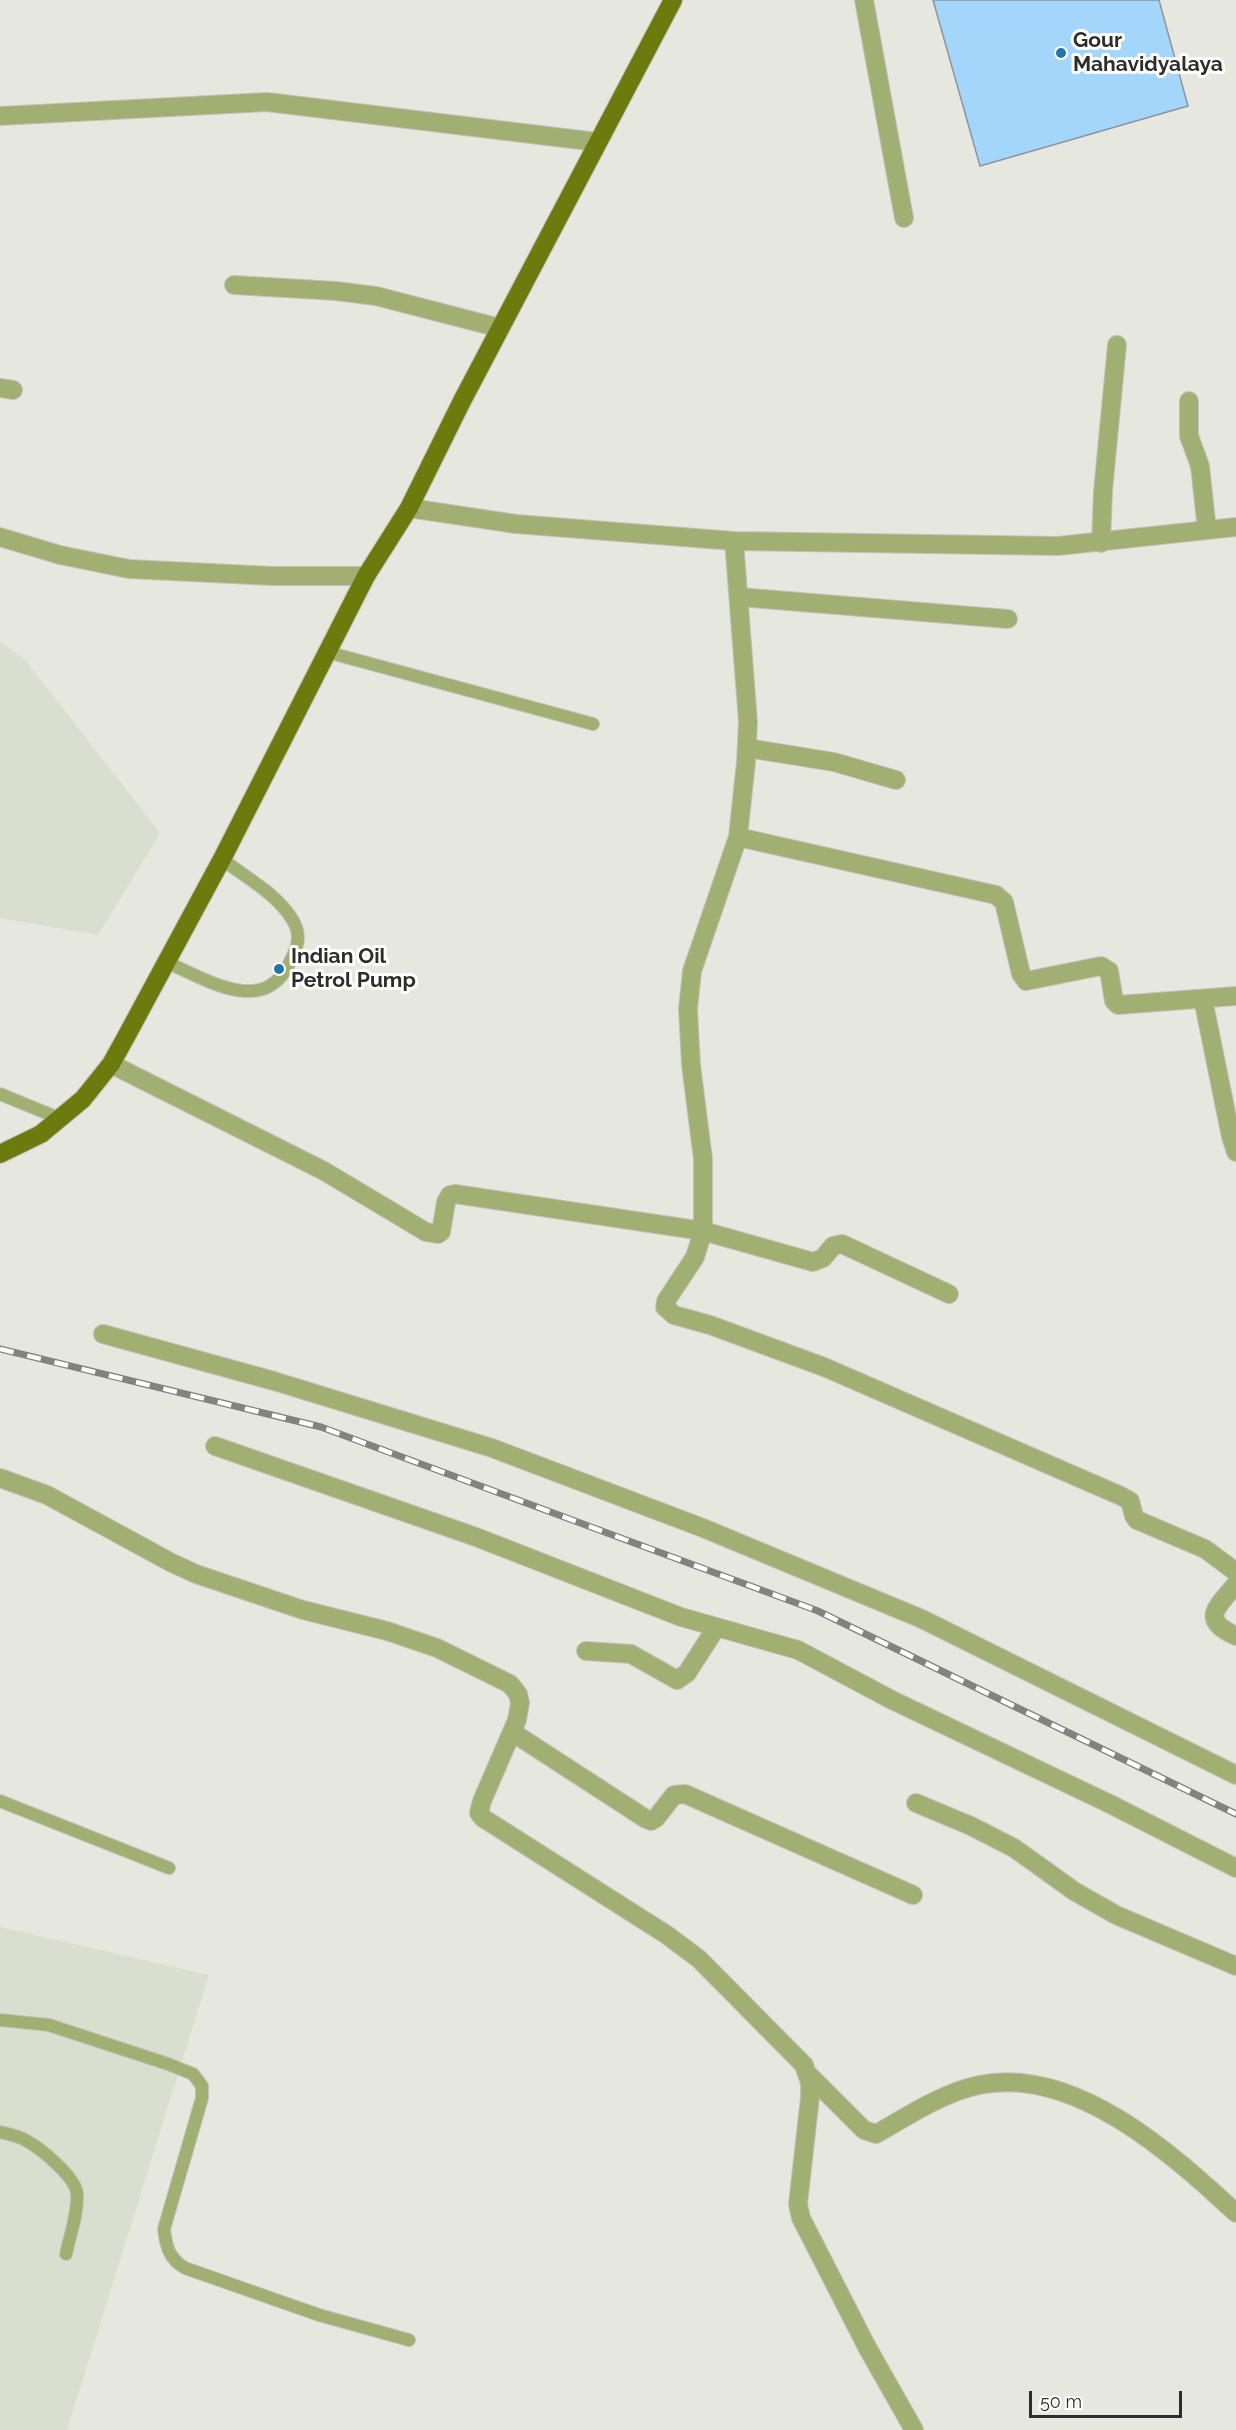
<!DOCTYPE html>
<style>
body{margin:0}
#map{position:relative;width:1236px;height:2430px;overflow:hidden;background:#e6e8df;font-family:Raleway,sans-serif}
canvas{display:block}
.scale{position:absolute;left:1029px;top:2391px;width:153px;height:27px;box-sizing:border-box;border:3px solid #2d2e2a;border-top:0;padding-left:8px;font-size:18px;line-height:21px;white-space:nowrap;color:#2d2e2a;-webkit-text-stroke:4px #fff;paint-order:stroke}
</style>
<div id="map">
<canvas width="1236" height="2430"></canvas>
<div class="scale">50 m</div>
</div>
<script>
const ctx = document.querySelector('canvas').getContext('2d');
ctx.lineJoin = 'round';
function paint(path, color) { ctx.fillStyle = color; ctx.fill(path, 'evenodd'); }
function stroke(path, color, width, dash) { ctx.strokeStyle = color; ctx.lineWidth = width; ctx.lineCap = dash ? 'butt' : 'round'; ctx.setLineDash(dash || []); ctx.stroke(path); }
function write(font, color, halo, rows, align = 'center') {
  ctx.font = font + ' Raleway,sans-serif'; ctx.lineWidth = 6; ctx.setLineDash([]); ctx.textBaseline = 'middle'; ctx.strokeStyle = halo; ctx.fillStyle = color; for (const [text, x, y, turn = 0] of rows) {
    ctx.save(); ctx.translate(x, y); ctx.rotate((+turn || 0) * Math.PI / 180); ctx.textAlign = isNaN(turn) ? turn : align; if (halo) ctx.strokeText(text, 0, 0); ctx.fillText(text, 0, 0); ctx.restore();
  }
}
paint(new Path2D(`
 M0 641 25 660 160 833 98 935 0 918Z
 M0 1927 209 1975 67 2430H0Z`), '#dadece');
const building = new Path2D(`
 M933 0H1159L1188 106 980 166Z`);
paint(building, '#a3d6fa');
stroke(building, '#8d949a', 1.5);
const service = new Path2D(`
 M327 652 593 724
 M166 962C206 979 264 1018 290 962 298 946 302 935 292 919 277 894 245 877 222 859
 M0 1094 61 1119
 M0 1801 169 1868
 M0 2020 49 2025 168 2064 193 2074 202 2086V2098L164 2229C166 2246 169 2259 185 2268L319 2315 409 2340
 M0 2132C9 2134 19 2136 27 2141 41 2149 76 2177 77 2194 78 2214 70 2235 66 2254`);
const minor = new Path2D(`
 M864 0 904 218
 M0 116 267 102 597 142
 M234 285 336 291 376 296 500 328
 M0 388 13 390
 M1189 401V436L1200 466 1207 530
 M409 508 516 524 734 541 1058 546 1236 527
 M0 537 60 555 129 569 273 576H366
 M734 541 748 722 746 762 738 837 692 971 688 1009 691 1065 703 1159V1231L695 1257 666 1301 665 1307 674 1315 710 1325 824 1367 1121 1496 1130 1501 1134 1516 1137 1520 1205 1549 1236 1572
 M1101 543 1103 491 1117 345
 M739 597 1008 619
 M747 748 834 762 896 780
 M738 837 996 895 1004 902 1021 974 1026 981 1101 966 1109 971 1114 1001 1118 1005 1236 996
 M1203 999 1231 1137 1236 1152
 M111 1064 324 1171 426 1232 438 1234 441 1232 446 1202 450 1195 455 1194 703 1231 813 1262 823 1258 833 1246 842 1244 949 1294
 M103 1334 274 1381 492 1448 703 1528 922 1619 1236 1775
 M215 1446 476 1537 681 1617 798 1650 892 1700 1110 1804 1236 1868
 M0 1478 47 1495 172 1563 196 1574 303 1610 387 1631 437 1648 510 1684 518 1694 520 1703 517 1720 482 1801 479 1813 483 1818 667 1935 699 1959 804 2065 810 2083V2097L798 2204 801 2218 867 2347 914 2430
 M1236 1584C1217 1608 1199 1619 1236 1636
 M586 1651 631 1654 677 1680 687 1673 716 1628
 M512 1732 646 1819 651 1821 656 1818 674 1795 685 1794 913 1895
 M916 1803 971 1826 1014 1848 1074 1891 1116 1915 1236 1966
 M808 2074 864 2130 876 2134C908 2116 942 2093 979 2085 1074 2065 1171 2153 1236 2213`);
const primary = new Path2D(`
 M0 1154 41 1134 83 1099 111 1064 127 1035 222 859 366 576 409 508 462 401 673 0`);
stroke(service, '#c1c3bb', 14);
stroke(minor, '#c1c3bb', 20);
stroke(primary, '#c1c3bb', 20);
stroke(service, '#a2af73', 12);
stroke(minor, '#a2af73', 18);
stroke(primary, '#6c7b0e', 18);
const rail = new Path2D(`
 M0 1349 321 1427 818 1611 1236 1814`);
stroke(rail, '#81837c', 7);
stroke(rail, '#fff', 4.5, [14]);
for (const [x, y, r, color] of [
 [1061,53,6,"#2275a5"],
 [279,969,6,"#2275a5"]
]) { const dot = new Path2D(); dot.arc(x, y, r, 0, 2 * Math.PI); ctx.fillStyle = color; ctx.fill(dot); stroke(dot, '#fff', 2); }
write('bold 21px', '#2d2e2a', '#fff', [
 ["Gour",1073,41],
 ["Mahavidyalaya",1073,65],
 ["Indian Oil",291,957],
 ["Petrol Pump",291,981]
], 'left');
</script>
